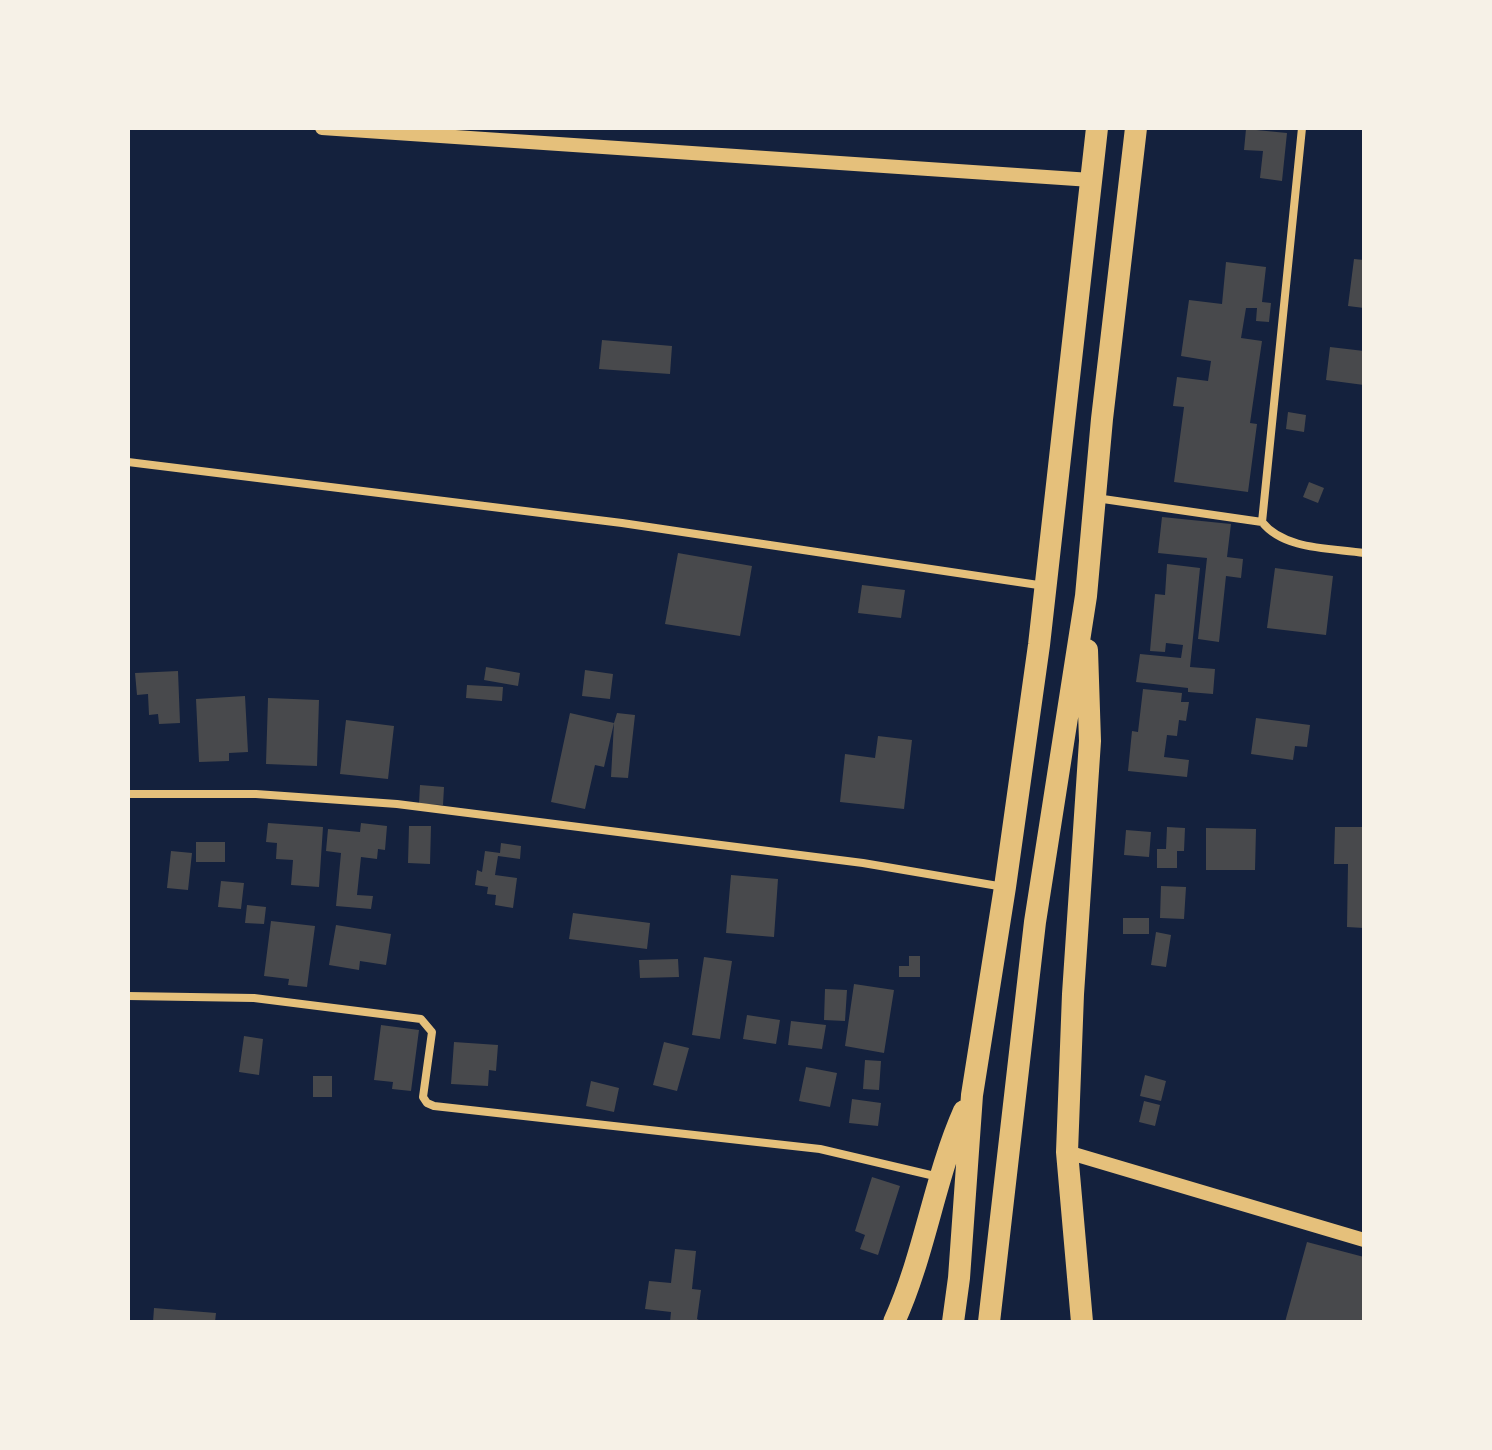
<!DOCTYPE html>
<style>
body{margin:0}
#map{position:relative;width:1492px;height:1450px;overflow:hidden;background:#14213d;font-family:"Fira Sans",sans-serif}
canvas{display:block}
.frame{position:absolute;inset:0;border:130px solid #f6f1e7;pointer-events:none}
</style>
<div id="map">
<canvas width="1492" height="1450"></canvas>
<div class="frame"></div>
</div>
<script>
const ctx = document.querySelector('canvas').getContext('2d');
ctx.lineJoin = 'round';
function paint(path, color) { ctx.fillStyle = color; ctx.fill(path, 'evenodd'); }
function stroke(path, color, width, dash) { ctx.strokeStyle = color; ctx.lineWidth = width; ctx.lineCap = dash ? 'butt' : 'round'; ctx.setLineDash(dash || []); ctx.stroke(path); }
paint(new Path2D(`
 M1246 129 1287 133 1282 181 1260 178 1263 151 1244 150Z
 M1354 259 1364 260V308L1348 306Z
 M1226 262 1266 267 1262 302 1271 303 1269 322 1256 321 1257 308H1246L1241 338 1262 341 1250 423 1257 424 1248 492 1174 482 1184 407 1173 406 1177 377 1208 381 1211 361 1181 356 1189 300 1222 304Z
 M602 340 672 346 670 374 599 369Z
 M1330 347 1364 351V385L1326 380Z
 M1288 412 1306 415 1304 432 1286 429Z
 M1309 482 1324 488 1318 503 1303 497Z
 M1162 517 1231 524 1227 557 1243 559 1241 578 1226 576 1219 642 1198 639 1207 558 1158 553Z
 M678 553 752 566 740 636 665 624Z
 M1167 564 1200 568 1190 667 1215 669 1213 694 1188 692V688L1136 682 1140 654 1181 658 1183 645 1166 643 1165 652 1150 651 1155 594 1165 595Z
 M1275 568 1333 576 1326 635 1267 628Z
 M862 585 905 590 901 618 858 613Z
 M486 667 520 673 518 686 484 680Z
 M585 670 613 674 610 699 582 696Z
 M178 671 180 723 159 724 158 714 149 715 148 694 137 695 135 673Z
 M467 685 503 687 502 701 466 698Z
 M1143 689 1182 693 1181 702H1189L1186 721 1179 720 1177 736 1167 735 1164 757 1189 760 1187 777 1128 771 1132 731 1138 732Z
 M245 696 248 752 229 753V761L199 762 196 699Z
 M268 698 319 700 317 766 266 764Z
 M570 713 614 723 617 713 635 715 628 778 611 777 614 723 604 767 595 765 585 809 551 802Z
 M1256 718 1310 725 1307 747 1295 746 1293 760 1251 754Z
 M346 720 394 726 388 779 340 774Z
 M878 736 912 740 904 809 840 802 845 754 875 758Z
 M420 785 444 787 443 805 419 804Z
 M268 823 323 827 319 887 291 885 293 860 276 859 277 843 266 842Z
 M361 823 387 826 385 850 378 849 377 859 361 857 357 895 373 896 371 909 336 906 341 853 326 851 328 829 360 832Z
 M409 826H431L430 864 408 863Z
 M1167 827 1185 828 1184 851H1177V868H1157V849H1166Z
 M1335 827H1364V928L1347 927 1348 864H1334Z
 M1206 828 1256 829 1255 870H1206Z
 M1126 830 1151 832 1149 857 1124 855Z
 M196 842H225V862H196Z
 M501 843 521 846 520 859 498 856 495 875 517 878 513 908 495 905 496 895 487 894 488 887 475 885 477 870 482 872 485 851 500 853Z
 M171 851 192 853 188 890 167 888Z
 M731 875 778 879 774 937 726 933Z
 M221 881 244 883 241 909 218 907Z
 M1161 886 1186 887 1184 919 1160 918Z
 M247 905 266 907 264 924 245 923Z
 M573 913 650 923 647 949 569 939Z
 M1123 918H1149V934H1123Z
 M271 921 315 926 307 987 288 985 289 979 264 976Z
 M336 925 391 934 386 965 360 961 359 970 329 965Z
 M1156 932 1171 935 1166 967 1151 965Z
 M909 956H920V977H899V966H909Z
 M704 957 732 961 720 1039 692 1035Z
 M678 959 679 977 640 978 639 960Z
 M854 984 894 990 884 1053 845 1046Z
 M825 989 847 990 845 1021 824 1020Z
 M747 1015 780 1020 776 1044 743 1039Z
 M791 1021 826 1025 822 1049 788 1045Z
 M381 1025 419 1030 411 1091 392 1089 393 1082 374 1080Z
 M244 1036 263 1039 259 1075 239 1072Z
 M454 1042 498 1045 496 1071 489 1070 488 1086 451 1084Z
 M664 1042 689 1048 677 1091 653 1085Z
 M865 1060 881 1061 879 1090 863 1089Z
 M806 1067 837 1073 830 1107 799 1101Z
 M1145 1075 1166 1081 1161 1101 1140 1096Z
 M313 1076H332V1097H313Z
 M591 1081 619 1088 614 1112 586 1106Z
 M852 1099 881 1103 878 1126 849 1123Z
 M1144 1101 1160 1105 1155 1126 1139 1122Z
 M872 1177 900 1186 878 1255 860 1249 865 1235 855 1231Z
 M1307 1242 1364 1257V1322H1285Z
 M675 1249 696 1251 692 1289 701 1290 697 1319 703 1322H670L671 1312 645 1309 649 1281 671 1283Z
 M154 1308 216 1313 215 1322H153Z`), '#48494c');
stroke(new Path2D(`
 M128 462 622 523 1045 586
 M1096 498 1262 522C1284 550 1331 548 1364 553
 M1262 522 1302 128
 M128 794H256L397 804 863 863 1004 887
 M128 996 254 998 421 1019 432 1032 423 1097 427 1103 434 1106 820 1149 939 1177`), '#e5c07b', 8);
stroke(new Path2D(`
 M322 128 1091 180
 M1067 1152 1364 1240`), '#e5c07b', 14);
stroke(new Path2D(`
 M894 1322C925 1254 934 1179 964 1111
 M953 1322 959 1278 972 1095 1005 887 1039 645 1097 128
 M989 1322 1035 922 1086 596 1102 419 1136 128
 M1082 1322 1067 1152 1073 994 1090 741 1087 650`), '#e5c07b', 22);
</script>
